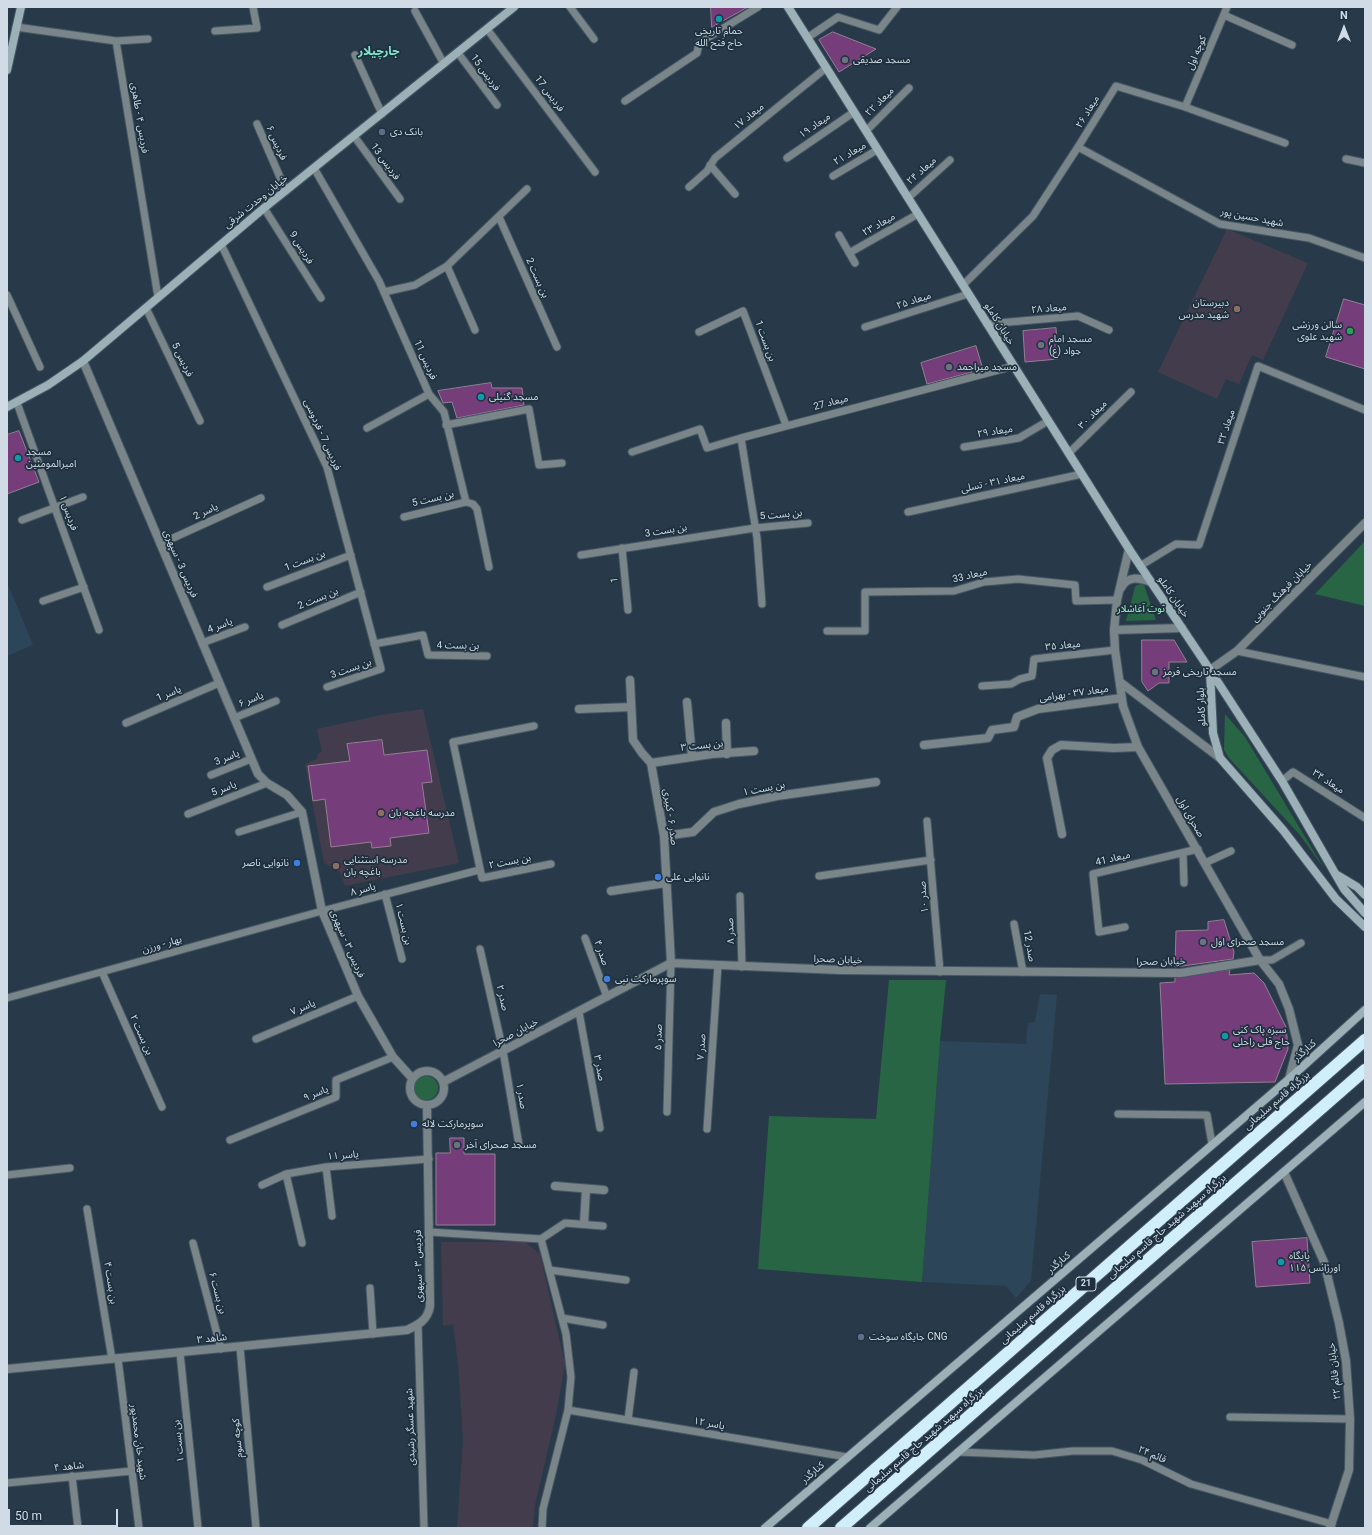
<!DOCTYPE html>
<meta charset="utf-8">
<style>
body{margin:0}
#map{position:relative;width:1372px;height:1535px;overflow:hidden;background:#283a49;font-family:Roboto,sans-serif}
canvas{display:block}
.frame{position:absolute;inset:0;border:8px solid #d0dbe5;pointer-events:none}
.north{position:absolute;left:1324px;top:8px;width:40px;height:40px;-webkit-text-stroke:3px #1e303e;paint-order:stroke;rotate:0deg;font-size:11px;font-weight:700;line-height:16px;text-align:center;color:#d0dbe5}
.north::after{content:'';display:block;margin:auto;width:14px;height:18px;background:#d0dbe5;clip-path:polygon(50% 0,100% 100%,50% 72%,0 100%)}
.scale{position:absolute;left:8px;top:1509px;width:110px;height:18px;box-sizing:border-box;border:2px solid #d0dbe5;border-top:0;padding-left:5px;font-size:12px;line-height:14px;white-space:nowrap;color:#d0dbe5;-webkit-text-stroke:3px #1e303e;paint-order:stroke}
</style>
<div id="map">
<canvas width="1372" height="1535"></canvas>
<div class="frame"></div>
<div class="north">N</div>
<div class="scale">50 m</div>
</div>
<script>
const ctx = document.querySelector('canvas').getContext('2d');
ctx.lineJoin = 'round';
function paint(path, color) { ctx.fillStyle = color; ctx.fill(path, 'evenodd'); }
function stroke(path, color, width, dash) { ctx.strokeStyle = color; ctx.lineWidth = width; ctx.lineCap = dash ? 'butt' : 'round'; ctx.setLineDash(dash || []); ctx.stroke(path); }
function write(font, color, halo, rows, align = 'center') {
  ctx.font = font + ' Roboto,"Noto Sans Arabic",sans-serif'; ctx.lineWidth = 3.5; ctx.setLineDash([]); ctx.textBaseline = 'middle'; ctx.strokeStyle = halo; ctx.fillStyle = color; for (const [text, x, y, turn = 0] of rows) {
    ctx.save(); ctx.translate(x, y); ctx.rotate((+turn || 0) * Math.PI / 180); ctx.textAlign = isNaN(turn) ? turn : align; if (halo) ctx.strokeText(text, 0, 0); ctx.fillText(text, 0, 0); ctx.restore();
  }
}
paint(new Path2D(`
 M7 582 33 645 7 656Z
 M1040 994 1057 995 1031 1281 1016 1298 1006 1286 922 1282 940 1041 1026 1044 1028 1023 1035 1022Z`), '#2c4558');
paint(new Path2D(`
 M1227 229 1308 263 1263 360 1252 355 1239 384 1226 379 1217 399 1158 372Z
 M423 709 459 863 345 886 340 872 324 863 305 764 317 759 318 754 322 751 317 729 381 715Z
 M441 1242H525L540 1254 565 1364 556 1415 535 1505 533 1528H457L463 1440 458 1364 453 1324 443 1326Z`), '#423c4d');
paint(new Path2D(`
 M1365 541V606L1315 594Z
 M1141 584 1144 585 1156 620 1126 621 1135 587 1137 585Z
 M1225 714 1245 737 1325 870 1300 835 1229 758 1224 750Z
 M889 980H946L940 1041 922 1282 758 1269 769 1116 876 1119Z
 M414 1088a12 12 0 1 1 24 0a12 12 0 1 1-24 0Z`), '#286545');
const building = new Path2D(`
 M711 7H748L712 27Z
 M833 32 876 49 839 72 819 40Z
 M1344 299 1365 305V369L1326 357Z
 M1056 328 1058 359 1025 362 1023 331Z
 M976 346 982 366 971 369 972 372 927 384 921 363Z
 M491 383 492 388H522L524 405 457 418 452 402 443 403 438 391Z
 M19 431 39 482 7 494V435Z
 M1142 640H1174L1187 662H1169V683H1159L1148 691 1142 682Z
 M382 740 384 755 427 750 432 782 422 783 429 833 390 838 391 846 372 848 371 842 331 847 325 799 313 801 308 766 350 761 347 744Z
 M1224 920 1234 952 1233 959 1175 967 1176 931 1208 930V922Z
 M1230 970 1229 975 1254 973 1264 983 1286 1027 1288 1049 1275 1082 1165 1084 1160 983 1175 982V978Z
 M450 1138H464V1154H495V1225H436V1153H450Z
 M1307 1238 1310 1283 1256 1287 1252 1242Z`);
paint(building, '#753d7a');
stroke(building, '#928093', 1);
const lane = new Path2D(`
 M570 7 594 39
 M415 11 444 64
 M1224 15 1292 45
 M16 27 116 41 158 297
 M487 29 595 172
 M215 31 257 28 253 7
 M807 38 838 17 879 30 897 7
 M116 41 148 39
 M458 53 497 105
 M355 55 382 114
 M625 101 697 53 699 43 758 7
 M1185 107 1227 7
 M257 124 286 191
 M866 131 909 88
 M354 136 400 199
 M1078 147 1220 224 1309 238 1365 258
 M787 158 854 112
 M1346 159 1365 163
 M710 165 735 194
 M314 168 379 281 429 394 444 412 466 502 473 504 477 509 489 567
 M833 176 877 150
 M689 187 707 171 715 158 826 68
 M908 198 950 160
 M264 208 321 298
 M499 217 557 347
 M839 235 855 263
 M221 244 327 467 381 669 327 687
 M849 253 918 214
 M447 266 475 330
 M963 285 1033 216 1078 147 1116 86 1185 107 1285 143
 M384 292 415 285 447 266 527 189
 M7 295 40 367
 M146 308 200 421
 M987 324 1078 316 1109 330
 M865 327 968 294
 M699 332 743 311 786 425
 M17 403 99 630
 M446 425 529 409 539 465 562 463
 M367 428 429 394
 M964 447 1019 438 1048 421
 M632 452 700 429 707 448 741 438
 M1069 453 1131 392
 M908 512 1082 474
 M404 517 466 502
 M22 520 83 497
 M160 544 261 498
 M622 548 628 610
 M581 555 755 528 808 523
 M1140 566 1176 544 1199 545 1258 366 1365 410
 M267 587 351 555
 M43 601 84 587
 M762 604 757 538 741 438 1014 366
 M282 625 361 592
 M827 631H865V592L954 591 984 582 1018 579 1075 585 1076 601 1117 600
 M202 643 245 627
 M374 644 423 635 428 655 487 656
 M1237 651 1365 677
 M982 686 1011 684 1020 679 1032 676 1034 659 1115 650
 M234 718 276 701
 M126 723 219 683
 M534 726 453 742 482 878 551 864
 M211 775 251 759
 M1282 781 1293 772 1365 818
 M188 814 267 783
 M927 821 940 972
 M239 832 302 812
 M1183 853 1184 883
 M1205 863 1231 851
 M819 876 931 860
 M385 894 402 959
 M740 896 742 967
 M1014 924 1023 972
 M1125 927 1099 932 1093 874 1198 849
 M585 938 607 997
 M480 949 503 1051 519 1145
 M1260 960H1272L1301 943
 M102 972 162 1107
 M7 998 322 911 479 870
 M579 1012 600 1128
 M256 1039 358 996
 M667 1112 671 963
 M1118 1114 1207 1115 1212 1144
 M707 1129 718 965
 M230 1140 336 1097V1080L393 1057
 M326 1167 332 1216
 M286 1174 302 1243
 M7 1175 70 1168
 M262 1185 286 1174 326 1167 429 1159
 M87 1209 112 1359
 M429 1232 541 1239 566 1334 571 1377 568 1410 543 1509 542 1528
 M541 1239 565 1223 603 1226
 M193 1243 221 1349
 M549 1270 626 1280
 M370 1288 373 1334
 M562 1318 603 1325
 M418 1325 424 1528
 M240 1347 256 1528
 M180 1353 198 1528
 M118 1359 139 1528
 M568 1410 847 1457
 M1230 1417 1350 1419
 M628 1420 634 1372
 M958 1452 1034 1455 1073 1451H1112L1142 1460 1191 1484 1332 1524
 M72 1476 78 1528
 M7 1483 132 1471`);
const street = new Path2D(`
 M83 361 258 774 267 783 287 795 302 812 322 911 358 996 393 1057 412 1078
 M1129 549 1117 600 1114 630 1115 650 1123 706 1138 747 1260 960 1279 984 1289 1009 1298 1045 1289 1079
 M1121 588C1128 575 1139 578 1151 582
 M1114 630 1182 628
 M1210 670 1237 651 1365 523
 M630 680 633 740 642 753 651 763 664 836 671 963
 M1120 682 1220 758
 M687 702 692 757
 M579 709 631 707
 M726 723 727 754
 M924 745 988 738 992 730 1014 727 1017 717 1038 709 1122 698
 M651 763 712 754 754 751
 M1062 834 1047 758 1052 750 1061 745 1114 748 1138 747
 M664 836 693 832 714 812 739 804 777 796 876 782
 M611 891 666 883
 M410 1088a17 17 0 1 1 34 0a17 17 0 1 1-34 0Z
 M443 1082 671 963 840 970 1181 973 1260 960
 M1284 1172 1324 1262 1339 1323 1346 1361 1350 1419 1349 1470 1330 1528
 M555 1186 604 1190
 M584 1224 586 1189
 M7 1369 407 1330C418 1325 428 1320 430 1306L427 1105`);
const secondary = new Path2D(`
 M788 7 1129 549 1210 670 1282 781 1344 889 1365 913
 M7 70 21 7
 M7 407 48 385 83 361 264 208 514 7
 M1210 671 1213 733 1220 758 1283 830 1336 899 1365 927
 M1337 875 1357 887 1365 895
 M765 1528 1289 1079 1365 1010
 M870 1528 1365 1102`);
const highway = new Path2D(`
 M808 1528 1365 1040
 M841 1528 1365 1070`);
stroke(lane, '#465765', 9);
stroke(street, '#465765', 10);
stroke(secondary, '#465765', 10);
stroke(highway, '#465765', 14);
stroke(lane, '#798589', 7);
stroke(street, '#798589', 8);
stroke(secondary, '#9cb0b7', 8);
stroke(highway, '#d1effa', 12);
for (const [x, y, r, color] of [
 [719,19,4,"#0f9aa8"],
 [845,60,4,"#6b7280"],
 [382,132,4,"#5c6f8a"],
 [1237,309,4,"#8d6e63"],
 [1350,331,4,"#2e9e5b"],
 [1041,345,4,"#6b7280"],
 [949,367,4,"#6b7280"],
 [481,397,4,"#0f9aa8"],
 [18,458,4,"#0f9aa8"],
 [1155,672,4,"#6b7280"],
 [381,813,4,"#8d6e63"],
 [297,863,4,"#3f7fe0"],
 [336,866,4,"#8d6e63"],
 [658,877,4,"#3f7fe0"],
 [1203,942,4,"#6b7280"],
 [607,979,4,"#3f7fe0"],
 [1225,1036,4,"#0f9aa8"],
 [414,1124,4,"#3f7fe0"],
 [457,1145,4,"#6b7280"],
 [1281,1262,4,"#0f9aa8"],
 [861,1337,4,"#5c6f8a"]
]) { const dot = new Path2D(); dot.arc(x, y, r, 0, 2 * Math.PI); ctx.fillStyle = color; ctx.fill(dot); stroke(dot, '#1e303e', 1.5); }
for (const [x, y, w] of [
 [1086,1284,20]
]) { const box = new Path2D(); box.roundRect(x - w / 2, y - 7, w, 14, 3); ctx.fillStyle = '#1e303e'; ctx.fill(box); stroke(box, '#d0dbe5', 1); }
write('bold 9px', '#d0dbe5', null, [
 ["21",1086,1284]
]);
write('10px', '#d0dbe5', '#1e303e', [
 ["حمام تاریخی",719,31,"center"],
 ["حاج فتح الله",719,43,"center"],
 ["مسجد صدیقی",853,60],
 ["بانک دی",390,132],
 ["دبیرستان",1229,303,"right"],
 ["شهید مدرس",1229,315,"right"],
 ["سالن ورزشی",1342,325,"right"],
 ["شهید علوی",1342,337,"right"],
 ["مسجد امام",1049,339],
 ["جواد (ع)",1049,351],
 ["مسجد میراحمد",957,367],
 ["مسجد گنیلی",489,397],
 ["مسجد",26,452],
 ["امیرالمومنین",26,464],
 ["مسجد تاریخی قرمز",1163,672],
 ["مدرسه باغچه بان",389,813],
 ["مدرسه استثنایی",344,860],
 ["باغچه بان",344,872],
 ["نانوایی ناصر",289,863,"right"],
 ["نانوایی علی",666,877],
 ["مسجد صحرای اول",1211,942],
 ["سوپرمارکت نبی",615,979],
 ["سبزه پاک کنی",1233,1030],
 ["حاج قلی راحلی",1233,1042],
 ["سوپرمارکت لاله",422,1124],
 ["مسجد صحرای آخر",465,1145],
 ["پایگاه",1289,1256],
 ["اورژانس ۱۱۵",1289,1268],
 ["جایگاه سوخت CNG",869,1337]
], 'left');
write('10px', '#d0dbe5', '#1e303e', [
 ["کوچه اول",1197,53,-67],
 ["فردیس 15",485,73,54],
 ["فردیس 17",549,94,53],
 ["میعاد ۲۲",880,102,-45],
 ["میعاد ۲۶",1088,112,-59],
 ["میعاد ۱۷",749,117,-39],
 ["فردیس ۴ - طاهری",139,118,81],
 ["میعاد ۱۹",815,126,-35],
 ["فردیس ۶",276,143,66],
 ["میعاد ۲۱",850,154,-31],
 ["فردیس 13",385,162,54],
 ["میعاد ۲۴",922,171,-42],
 ["خیابان وحدت شرقی",256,202,-39],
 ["شهید حسین پور",1252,218,11],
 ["میعاد ۲۳",879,225,-30],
 ["فردیس 9",301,248,58],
 ["بن بست 2",537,278,66],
 ["میعاد ۲۵",914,301,-18],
 ["میعاد ۲۸",1049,309,-5],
 ["خیابان کاملو",999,324,58],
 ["بن بست 1",765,341,70],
 ["فردیس 5",182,360,64],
 ["فردیس 11",425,360,66],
 ["میعاد 27",831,403,-15],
 ["میعاد ۳۰",1093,415,-45],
 ["میعاد ۳۲",1227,427,-72],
 ["میعاد ۲۹",995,432,-9],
 ["فردیس 7 - فردوسی",322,435,66],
 ["میعاد ۳۱ - تسلی",993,483,-12],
 ["بن بست 5",433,499,-13],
 ["یاسر 2",206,512,-25],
 ["فردیس ۱",68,513,70],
 ["بن بست 5",781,515,-5],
 ["بن بست 3",666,531,-9],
 ["بن بست 1",305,561,-21],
 ["فردیس 3 - سپهری",180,564,67],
 ["میعاد 33",970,576,-13],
 ["1",615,580,-96],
 ["خیابان فرهنگ جنوبی",1282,592,-45],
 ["خیابان کاملو",1173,597,56],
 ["بن بست 2",318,599,-22],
 ["یاسر 4",220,626,-21],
 ["بن بست 4",458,646,1],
 ["میعاد ۳۵",1063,646,-6],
 ["بن بست 3",351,669,-19],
 ["یاسر 1",169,694,-23],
 ["میعاد ۳۷ - بهرامی",1074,694,-8],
 ["یاسر ۶",251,700,-22],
 ["بلوار کاملو",1202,707,-93],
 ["بن بست ۳",702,746,-6],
 ["یاسر 3",227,758,-22],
 ["میعاد ۳۴",1328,782,33],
 ["یاسر 5",224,789,-21],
 ["بن بست ۱",764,789,-11],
 ["صدر ۶ - کبیری",670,817,82],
 ["صحرای اول",1190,817,60],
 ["میعاد 41",1113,859,-13],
 ["بن بست ۲",510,862,-11],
 ["یاسر ۸",363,890,-15],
 ["صدر ۱۰",924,897,-95],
 ["بن بست ۱",403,924,76],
 ["صدر ۸",731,931,-92],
 ["فردیس ۳ - سپهری",347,944,67],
 ["بهار - ورزن",162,945,-16],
 ["صدر 12",1029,946,80],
 ["صدر ۴",601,953,70],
 ["خیابان صحرا",838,960,2],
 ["خیابان صحرا",1161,962,-1],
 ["صدر ۲",502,998,77],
 ["یاسر ۷",303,1008,-23],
 ["خیابان صحرا",516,1033,-28],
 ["بن بست ۲",141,1035,66],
 ["صدر ۵",659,1037,-89],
 ["صدر ۷",702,1047,-86],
 ["کنارگذر",1305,1051,-42],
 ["صدر ۳",599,1068,79],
 ["یاسر ۹",316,1094,-22],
 ["صدر ۱",521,1096,80],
 ["بزرگراه قاسم سلیمانی",1277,1101,-41],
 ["یاسر ۱۱",343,1156,-5],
 ["بزرگراه سپهبد شهید حاج قاسم سلیمانی",1167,1227,-41],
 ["کنارگذر",1059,1263,-41],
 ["فردیس ۳ - سپهری",419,1266,-91],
 ["بن بست ۴",110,1283,81],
 ["بن بست ۶",217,1293,75],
 ["بزرگراه قاسم سلیمانی",1033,1315,-41],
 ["شاهد ۳",212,1339,-6],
 ["خیابان قائم ۲۲",1335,1371,-96],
 ["یاسر ۱۲",709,1424,10],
 ["شهید عسگر رشیدی",411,1427,-92],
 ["کوچه سوم",238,1438,-95],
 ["بزرگراه سپهبد شهید حاج قاسم سلیمانی",924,1440,-41],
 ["بن بست ۱",179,1441,-96],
 ["شهید خان محمدپور",138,1442,83],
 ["قائم ۲۴",1152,1455,23],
 ["شاهد ۴",69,1467,-6],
 ["کنارگذر",813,1473,-41]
]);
write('10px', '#9efac5', '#1e303e', [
 ["توت آغاشلار",1141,609]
]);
write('bold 12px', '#80e3cc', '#1e303e', [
 ["جارچیلار",379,52]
]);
</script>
